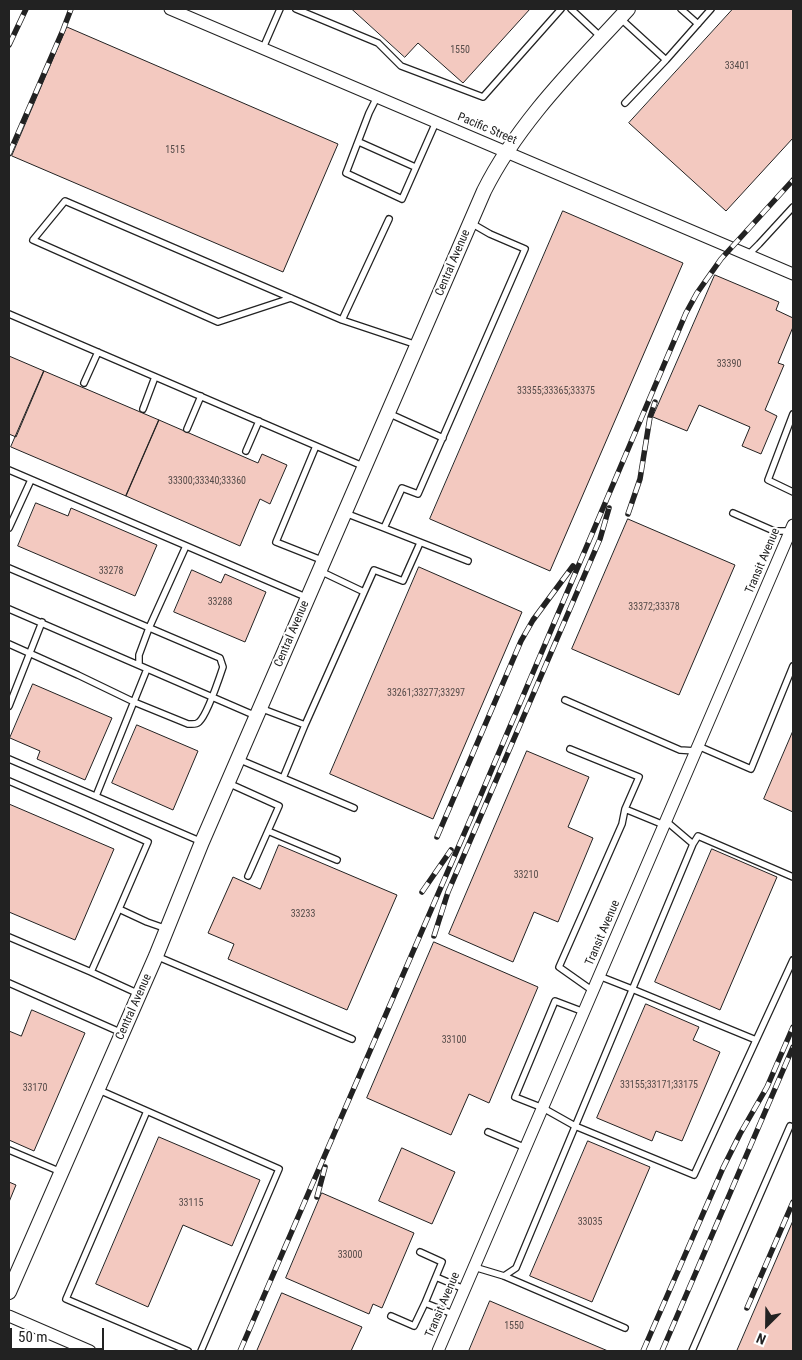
<!DOCTYPE html>
<style>
body{margin:0}
#map{position:relative;width:802px;height:1360px;overflow:hidden;background:#fff;font-family:"Roboto Condensed",sans-serif}
canvas{display:block}
.frame{position:absolute;inset:0;border:10px solid #222;pointer-events:none}
.north{position:absolute;left:742px;top:1300px;width:50px;height:50px;-webkit-text-stroke:4px #fff;paint-order:stroke;rotate:203deg;font-size:14px;font-weight:700;line-height:20px;text-align:center;color:#222}
.north::after{content:'';display:block;margin:auto;width:18px;height:22px;background:#222;clip-path:polygon(50% 0,100% 100%,50% 72%,0 100%)}
.scale{position:absolute;left:10px;top:1328px;width:94px;height:22px;box-sizing:border-box;border:2px solid #222;border-top:0;padding-left:6px;font-size:15px;line-height:18px;white-space:nowrap;color:#222;-webkit-text-stroke:4px #fff;paint-order:stroke}
</style>
<div id="map">
<canvas width="802" height="1360"></canvas>
<div class="frame"></div>
<div class="north">N</div>
<div class="scale">50 m</div>
</div>
<script>
const ctx = document.querySelector('canvas').getContext('2d');
ctx.lineJoin = 'round';
function paint(path, color) { ctx.fillStyle = color; ctx.fill(path, 'evenodd'); }
function stroke(path, color, width, dash) { ctx.strokeStyle = color; ctx.lineWidth = width; ctx.lineCap = dash ? 'butt' : 'round'; ctx.setLineDash(dash || []); ctx.stroke(path); }
function write(font, color, halo, rows, align = 'center') {
  ctx.font = font + ' "Roboto Condensed",sans-serif'; ctx.lineWidth = 4; ctx.setLineDash([]); ctx.textBaseline = 'middle'; ctx.strokeStyle = halo; ctx.fillStyle = color; for (const [text, x, y, turn = 0] of rows) {
    ctx.save(); ctx.translate(x, y); ctx.rotate((+turn || 0) * Math.PI / 180); ctx.textAlign = isNaN(turn) ? turn : align; if (halo) ctx.strokeText(text, 0, 0); ctx.fillText(text, 0, 0); ctx.restore();
  }
}
const building = new Path2D(`
 M352 9H530L463 83 418 43 405 57Z
 M733 9H793V138L726 211 629 123Z
 M67 27 338 144 283 272 12 156Z
 M563 211 683 263 550 571 430 519Z
 M715 275 779 302 776 310 793 318V327L778 363 784 365 765 410 777 416 761 454 742 446 750 427 699 405 687 431 653 417Z
 M9 356 44 371 16 437 9 434Z
 M44 371 159 420 126 496 11 447Z
 M159 420 258 463 262 454 287 465 270 504 260 499 240 546 126 496Z
 M36 503 68 516 71 508 157 545 135 596 18 546Z
 M628 519 735 565 679 695 572 649Z
 M419 567 522 612 433 819 330 774Z
 M192 570 221 583 225 574 266 592 245 642 174 612Z
 M33 684 112 718 85 780 37 759 40 751 10 738Z
 M137 725 198 751 173 810 112 783Z
 M793 731V812L764 799Z
 M527 751 589 777 568 827 593 838 558 922 534 912 513 962 449 934Z
 M9 804 114 849 75 940 9 912Z
 M279 845 397 895 347 1010 228 959 234 944 208 933 233 877 260 889Z
 M712 849 777 877 720 1010 655 982Z
 M434 942 538 987 489 1103 469 1094 451 1135 367 1098Z
 M646 1004 699 1027 693 1040 720 1052 682 1141 656 1131 652 1141 597 1118Z
 M32 1010 85 1033 34 1151 9 1140V1031L21 1036Z
 M159 1137 260 1180 232 1246 183 1225 148 1307 96 1284Z
 M588 1141 650 1167 592 1302 530 1276Z
 M402 1148 455 1172 432 1224 379 1201Z
 M9 1182 16 1185 9 1202Z
 M322 1193 414 1233 382 1308 373 1304 369 1314 286 1278Z
 M793 1221V1351H737Z
 M282 1293 362 1327 351 1351H257Z
 M490 1301 608 1351H469Z`);
paint(building, '#f3c9c0');
stroke(building, '#222', 1);
const service = new Path2D(`
 M296 9 378 43 401 66 483 97 561 9
 M571 9 602 38
 M681 9 698 24
 M620 18 666 60 625 103
 M263 48 280 9
 M666 60 711 9
 M377 97 369 113 346 173 402 199 436 122
 M359 142 415 167
 M389 219 342 320 417 345
 M748 255 759 244 793 207
 M291 298 218 322 33 240 65 201 342 320
 M9 314 365 467
 M84 383 98 352
 M143 409 155 377
 M388 413 443 438
 M793 414 768 480 793 492
 M187 429 201 396
 M316 446 276 542 324 561
 M246 451 259 421
 M9 470 308 598
 M345 513 384 528 402 488 418 494 525 249 490 234 471 223
 M733 513 774 531H791
 M9 528 31 480
 M384 528 468 561
 M9 568 220 658 223 667C219 679 207 715 199 722 196 725 192 724 188 724L134 702 78 675 9 644
 M320 571 364 592
 M9 609 256 716
 M139 665V655L149 628 186 546
 M565 700 680 750 696 751
 M9 706 42 622
 M260 708 305 725 374 570 403 581 420 543
 M698 746 751 769 793 666
 M570 749 639 777 625 809 622 824 559 967 593 991
 M9 759 202 842
 M238 759 354 808
 M283 778 305 725
 M9 781 83 813 148 842 119 909 147 922 167 929
 M228 783 279 806 248 876
 M96 796 147 669
 M625 809 664 825
 M268 831 337 860
 M693 844 698 836 793 877
 M9 937 91 972 119 909
 M156 956 352 1039
 M91 972 139 994
 M599 976 632 989 756 1040
 M9 983 122 1033
 M584 1012 555 1001 515 1097 543 1108 575 1126 694 1175 793 960
 M99 1090 279 1169 201 1351
 M147 1111 66 1299 188 1351
 M488 1132 526 1148
 M9 1150 61 1172
 M420 1252 442 1262 425 1303
 M474 1267 504 1276 625 1328
 M504 1276 516 1268 693 844 666 821
 M436 1277 464 1289
 M391 1316 414 1326 425 1303 453 1314
 M692 1351 790 1126`);
const minor = new Path2D(`
 M170 9 793 274
 M9 1316 90 1351
 M438 1351 793 525`);
const tertiary = new Path2D(`
 M9 1292 156 956 202 842 484 191C519 121 576 66 628 9`);
stroke(service, '#222', 8);
stroke(minor, '#222', 13);
stroke(tertiary, '#222', 16);
stroke(service, '#fff', 5.5);
stroke(minor, '#fff', 11);
stroke(tertiary, '#fff', 14);
const rail = new Path2D(`
 M9 45 26 9
 M9 154 63 30 71 9
 M628 514 640 479 650 417 655 402
 M437 837 521 641 533 620 573 566
 M422 892 451 850
 M434 936 448 892 600 539 609 508
 M317 1197 325 1167
 M747 1308 793 1202
 M240 1351 480 797 686 313 697 293 721 259 793 180
 M643 1351 723 1168 740 1134 767 1087 793 1027
 M662 1351 793 1047`);
stroke(rail, '#222', 5.5);
stroke(rail, '#fff', 4, [11]);
write('10px', '#564c4a', null, [
 ["1550",460,50],
 ["33401",737,66],
 ["1515",175,150],
 ["33390",729,364],
 ["33355;33365;33375",556,391],
 ["33300;33340;33360",207,481],
 ["33278",111,571],
 ["33288",220,602],
 ["33372;33378",654,607],
 ["33261;33277;33297",426,693],
 ["33210",526,875],
 ["33233",303,914],
 ["33100",454,1040],
 ["33155;33171;33175",659,1085],
 ["33170",35,1088],
 ["33115",191,1203],
 ["33035",590,1222],
 ["33000",350,1255],
 ["1550",514,1326]
]);
write('12px', '#222', '#fff', [
 ["Pacific Street",487,129,23],
 ["Central Avenue",453,263,-67],
 ["Transit Avenue",763,561,-67],
 ["Central Avenue",292,634,-67],
 ["Transit Avenue",603,933,-67],
 ["Central Avenue",134,1007,-66],
 ["Transit Avenue",443,1305,-67]
]);
</script>
